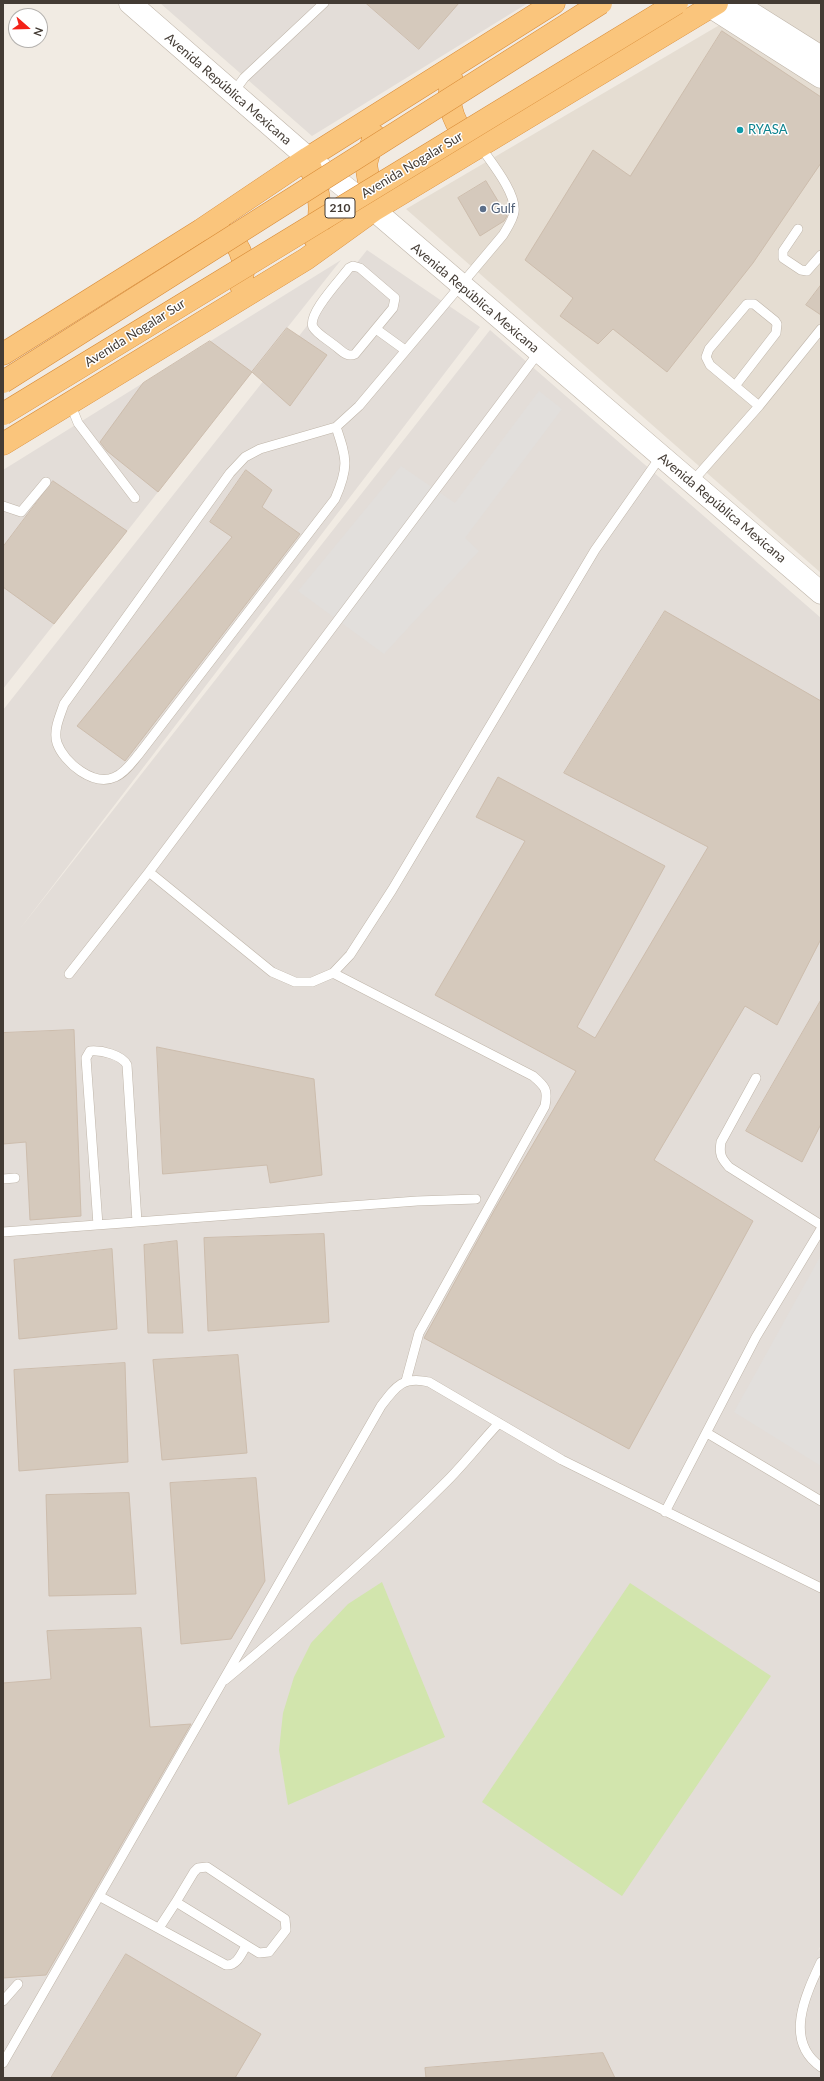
<!DOCTYPE html>
<meta charset="utf-8">
<style>
body{margin:0}
#map{position:relative;width:824px;height:2081px;overflow:hidden;background:#f1ebe3;font-family:Lato,sans-serif}
canvas{display:block}
.frame{position:absolute;inset:0;border:4px solid #433b34;pointer-events:none}
.north{position:absolute;left:8px;top:8px;width:40px;height:40px;box-sizing:border-box;background:#fff;border:1px solid #b4b1ae;border-radius:50%;rotate:110deg;font-size:11px;font-weight:700;line-height:16px;text-align:center;color:#433b34}
.north::after{content:'';display:block;margin:auto;width:14px;height:18px;background:#f32118;clip-path:polygon(50% 0,100% 100%,50% 72%,0 100%)}
</style>
<div id="map">
<canvas width="824" height="2081"></canvas>
<div class="frame"></div>
<div class="north">N</div>
</div>
<script>
const ctx = document.querySelector('canvas').getContext('2d');
ctx.lineJoin = 'round';
function paint(path, color) { ctx.fillStyle = color; ctx.fill(path, 'evenodd'); }
function stroke(path, color, width, dash) { ctx.strokeStyle = color; ctx.lineWidth = width; ctx.lineCap = dash ? 'butt' : 'round'; ctx.setLineDash(dash || []); ctx.stroke(path); }
function write(font, color, halo, rows, align = 'center') {
  ctx.font = font + ' Lato,sans-serif'; ctx.lineWidth = 3; ctx.setLineDash([]); ctx.textBaseline = 'middle'; ctx.strokeStyle = halo; ctx.fillStyle = color; for (const [text, x, y, turn = 0] of rows) {
    ctx.save(); ctx.translate(x, y); ctx.rotate((+turn || 0) * Math.PI / 180); ctx.textAlign = isNaN(turn) ? turn : align; if (halo) ctx.strokeText(text, 0, 0); ctx.fillText(text, 0, 0); ctx.restore();
  }
}
paint(new Path2D(`
 M757 3H821V573L406 209Z`), '#e5ddd2');
paint(new Path2D(`
 M160 3H528L312 136Z
 M367 250 480 327 19 930 490 330 821 618V1945L818 1951 821 1947V2078H3V710Z
 M341 260 287 328 3 689V470Z`), '#e3ddd8');
paint(new Path2D(`
 M382 1582 445 1737 288 1805 279 1750 283 1713 294 1677 311 1643 348 1604Z
 M630 1583 771 1676 622 1896 482 1802Z`), '#d2e5ad');
paint(new Path2D(`
 M539 391 562 409 465 538 479 551 384 654 298 591 401 466 455 503Z
 M821 1255V1466L734 1412Z`), '#e2dfdc');
const building = new Path2D(`
 M366 3H459L419 49Z
 M722 31 821 97V163L753 263 667 372 613 329 598 344 560 316 573 298 525 260 593 150 630 176Z
 M486 181 507 216 504 221 480 236 458 198Z
 M821 285V315L806 305Z
 M287 328 327 355 290 406 252 372Z
 M210 341 252 372 158 492 107 451 100 442 143 383Z
 M246 470 272 490 262 507 300 534 125 761 77 726 232 537 210 522Z
 M53 481 127 531 54 624 3 587V547Z
 M665 611 821 701V939L777 1025 745 1006 654 1160 753 1221 629 1449 424 1338 495 1209 576 1071 435 995 525 841 476 817 498 777 665 866 577 1027 595 1038 708 847 564 773Z
 M821 1000V1124L802 1162 746 1131Z
 M74 1030 81 1216 30 1220 26 1142 3 1144V1033Z
 M157 1047 314 1079 322 1175 270 1183 267 1165 163 1174Z
 M324 1234 329 1322 208 1331 204 1238Z
 M177 1241 183 1333H148L144 1245Z
 M112 1249 117 1329 19 1339 14 1260Z
 M238 1355 247 1453 162 1460 153 1360Z
 M125 1363 128 1462 19 1471 14 1370Z
 M256 1478 265 1581 231 1639 181 1644 170 1483Z
 M129 1493 136 1594 49 1596 46 1495Z
 M141 1628 150 1727 191 1724 46 1975 3 1978V1683L51 1679 47 1631Z
 M126 1954 261 2034 235 2078H51Z
 M603 2053 615 2078H426L425 2068Z`);
paint(building, '#d5c9bc');
stroke(building, '#cdbdad', 1);
const service = new Path2D(`
 M233 93 244 78 324 3
 M798 229 783 251V258L801 270 807 271 821 255
 M353 266 360 268 395 298 393 308 355 354C347 358 341 350 334 345 328 340 317 334 313 327 307 314 341 279 349 268Z
 M376 329 405 350
 M735 386 776 333 777 324 775 321 754 304H747L709 349 706 357 710 365 759 406
 M70 403 78 423 135 498
 M336 427C347 459 349 467 335 499L139 754C133 761 125 773 115 777 94 787 64 763 57 743 53 730 60 716 64 704L230 473 245 457 260 449 336 427 359 406 503 235C507 228 513 220 514 212 517 193 490 161 480 146
 M692 482 759 406 821 329
 M3 506 21 512 46 482
 M149 872 539 352
 M333 973 533 1076C546 1087 548 1090 545 1106L419 1333 406 1381
 M69 974 149 872 272 972 295 982H312L333 973 350 955 392 890 595 550 661 456
 M756 1078 721 1142C719 1154 721 1158 729 1167L821 1225
 M3 1179 15 1178
 M98 1225 86 1058 90 1051C102 1050 122 1055 127 1065L137 1222
 M3 1232 417 1201 476 1199
 M707 1433 821 1501
 M665 1512 756 1337 821 1229
 M225 1680C301 1617 376 1552 446 1482 465 1463 481 1442 499 1423
 M207 1867 285 1919 286 1930 269 1952 259 1953 176 1902 194 1872 198 1868Z
 M99 1896 226 1965C237 1966 241 1954 246 1946
 M159 1928 176 1902
 M821 1962C806 1994 783 2041 821 2067
 M3 2001 18 1984
 M3 2063 381 1406C396 1386 403 1376 429 1382L562 1460 821 1588`);
const tertiary = new Path2D(`
 M130 3 308 158 374 210 821 593
 M735 3 821 57
 M711 7 821 77`);
const trunk = new Path2D(`
 M452 80C446 97 452 121 464 133 468 138 474 141 479 145
 M310 166C319 190 324 213 314 237
 M373 207 366 164 374 135
 M213 231C239 235 249 261 240 284
 M3 354 201 230 308 158 554 3
 M3 444 306 259 374 210 717 3`);
stroke(service, '#bfb5a9', 10);
stroke(tertiary, '#bfb5a9', 23);
stroke(trunk, '#d88b37', 23);
stroke(service, '#fff', 9);
stroke(tertiary, '#fff', 22);
stroke(trunk, '#fac57c', 22);
const trunkBridge = new Path2D(`
 M3 382 601 3
 M3 414 677 3`);
stroke(trunkBridge, '#d88b37', 23, []);
stroke(trunkBridge, '#fac57c', 22);
for (const [x, y, r, color] of [
 [740,130,4,"#0f9aa8"],
 [483,209,4,"#5c6f8a"]
]) { const dot = new Path2D(); dot.arc(x, y, r, 0, 2 * Math.PI); ctx.fillStyle = color; ctx.fill(dot); stroke(dot, '#fff', 1.5); }
for (const [x, y, w] of [
 [340,208,30]
]) { const box = new Path2D(); box.roundRect(x - w / 2, y - 10, w, 20, 3); ctx.fillStyle = '#fff'; ctx.fill(box); stroke(box, '#433b34', 1); }
write('bold 12px', '#433b34', null, [
 ["210",340,208]
]);
write('13px', '#433b34', '#fff', [
 ["Avenida República Mexicana",228,89,41],
 ["Avenida Nogalar Sur",412,165,-31],
 ["Avenida República Mexicana",475,298,40],
 ["Avenida Nogalar Sur",135,333,-32],
 ["Avenida República Mexicana",722,508,40]
]);
write('13px', '#0d838f', '#fff', [
 ["RYASA",748,130]
], 'left');
write('13px', '#4e5e75', '#fff', [
 ["Gulf",491,209]
], 'left');
</script>
